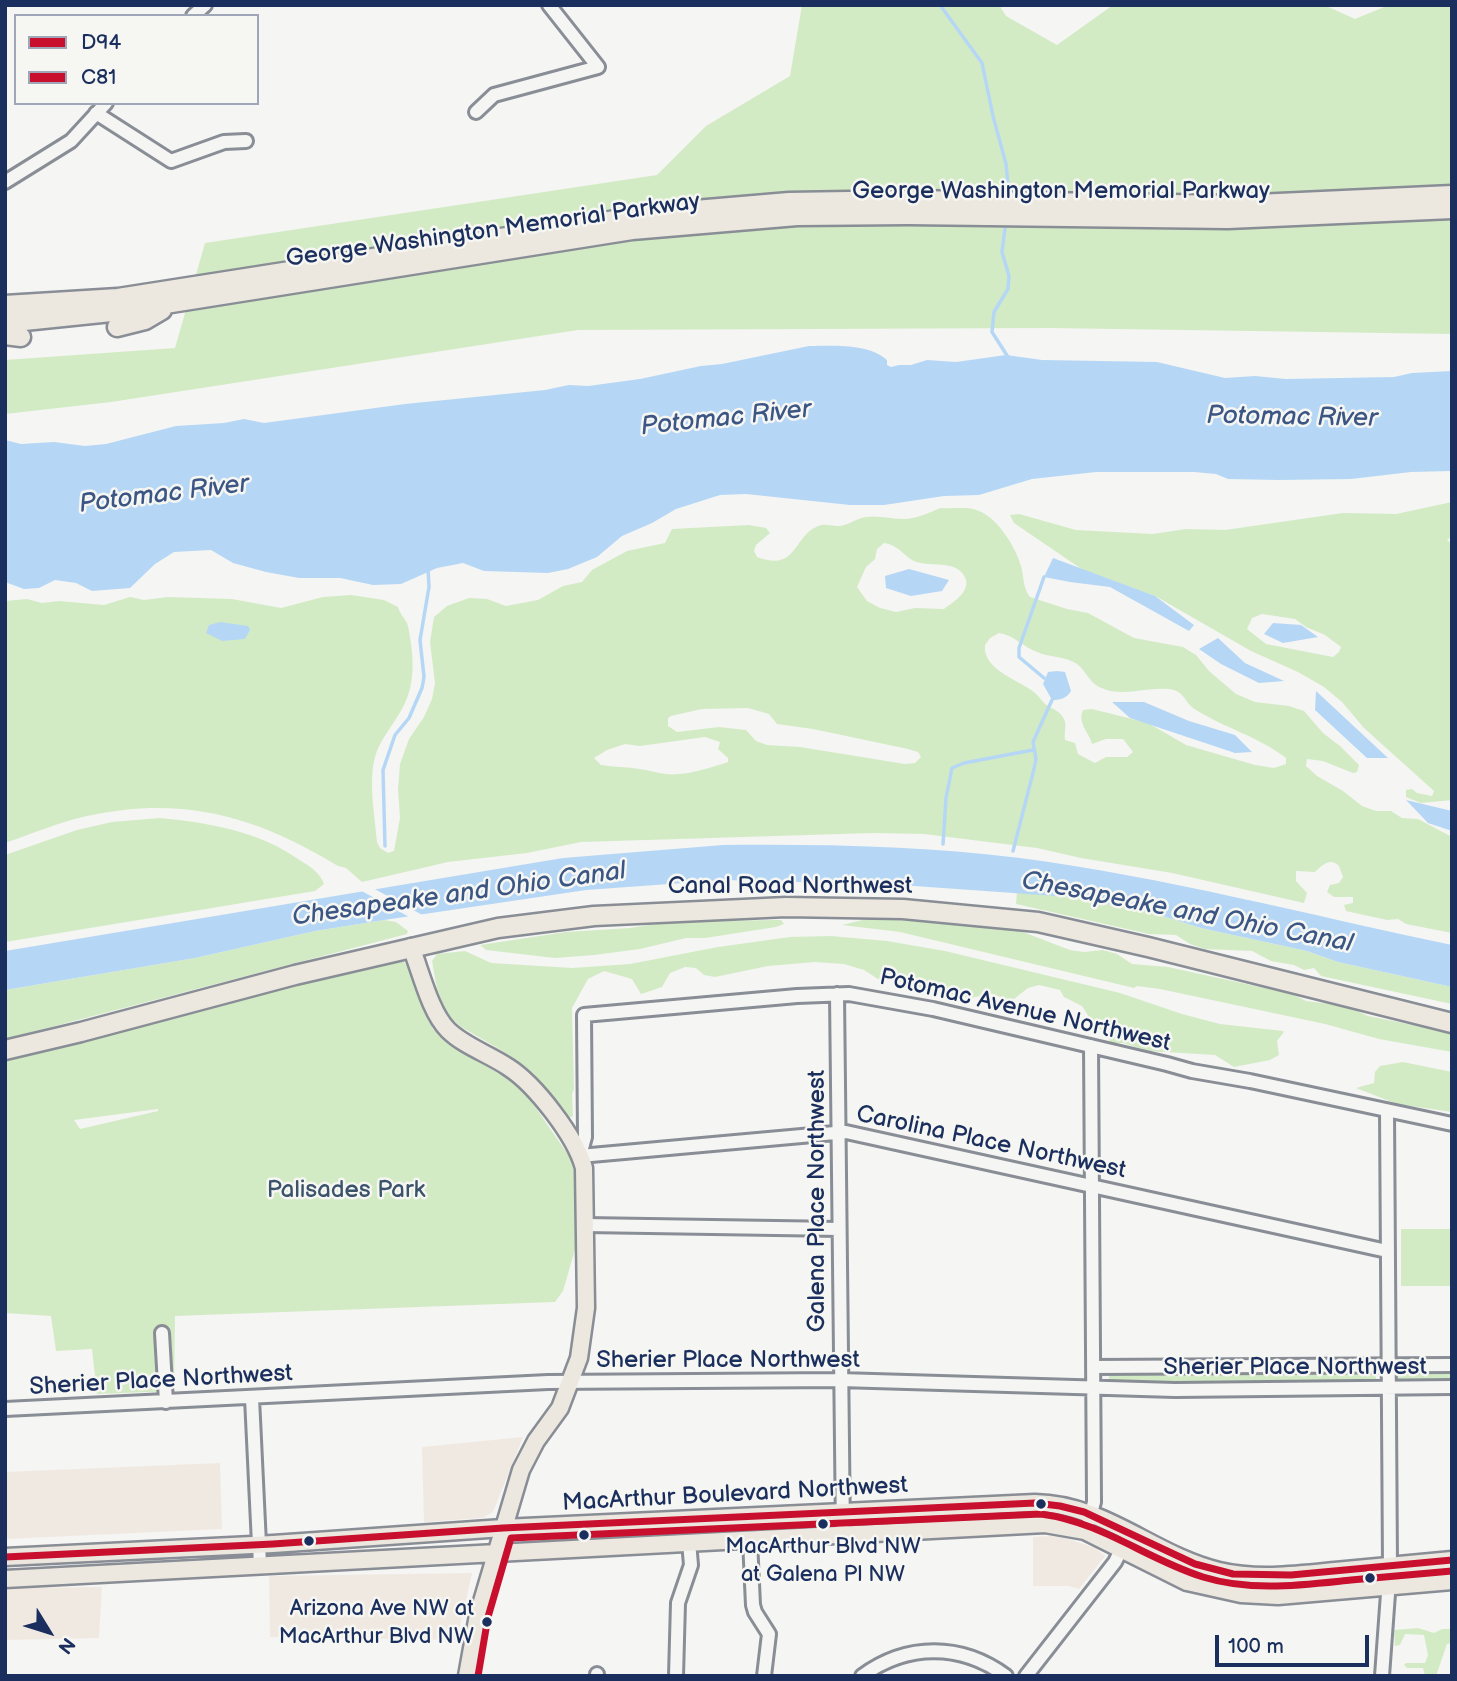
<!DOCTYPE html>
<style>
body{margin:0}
#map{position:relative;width:1457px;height:1681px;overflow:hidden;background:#f5f5f3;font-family:"Balsamiq Sans",sans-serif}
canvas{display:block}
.frame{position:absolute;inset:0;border:7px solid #1b2f5e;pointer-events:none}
.legend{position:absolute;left:14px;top:14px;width:245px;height:91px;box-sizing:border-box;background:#f6f6f2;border:2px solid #9ea6b7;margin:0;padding:9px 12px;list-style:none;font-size:21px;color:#1b2f5e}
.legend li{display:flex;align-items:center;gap:14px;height:35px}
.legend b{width:35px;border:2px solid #9ea6b7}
.north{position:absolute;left:14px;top:1597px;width:70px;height:70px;-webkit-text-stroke:5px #f6f6f2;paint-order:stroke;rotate:128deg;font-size:19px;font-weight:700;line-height:28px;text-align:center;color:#1b2f5e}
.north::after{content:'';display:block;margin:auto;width:24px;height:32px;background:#1b2f5e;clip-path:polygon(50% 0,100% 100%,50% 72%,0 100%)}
.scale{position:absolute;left:1215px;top:1635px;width:154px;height:32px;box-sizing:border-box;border:4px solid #1b2f5e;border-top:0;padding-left:9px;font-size:21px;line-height:24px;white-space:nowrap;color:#1b2f5e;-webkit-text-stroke:5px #f6f6f2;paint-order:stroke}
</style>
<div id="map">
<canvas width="1457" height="1681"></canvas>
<div class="frame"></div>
<ul class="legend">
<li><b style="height:9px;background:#c8102e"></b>D94</li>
<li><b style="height:9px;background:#c8102e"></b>C81</li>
</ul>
<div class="north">N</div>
<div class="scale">100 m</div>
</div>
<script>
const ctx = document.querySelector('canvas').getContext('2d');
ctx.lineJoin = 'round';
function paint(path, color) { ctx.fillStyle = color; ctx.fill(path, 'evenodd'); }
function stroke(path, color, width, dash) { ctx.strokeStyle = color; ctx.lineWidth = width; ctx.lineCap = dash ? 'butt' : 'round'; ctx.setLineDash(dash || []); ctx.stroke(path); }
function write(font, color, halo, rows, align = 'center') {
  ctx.font = font + ' "Balsamiq Sans",sans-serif'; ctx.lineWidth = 5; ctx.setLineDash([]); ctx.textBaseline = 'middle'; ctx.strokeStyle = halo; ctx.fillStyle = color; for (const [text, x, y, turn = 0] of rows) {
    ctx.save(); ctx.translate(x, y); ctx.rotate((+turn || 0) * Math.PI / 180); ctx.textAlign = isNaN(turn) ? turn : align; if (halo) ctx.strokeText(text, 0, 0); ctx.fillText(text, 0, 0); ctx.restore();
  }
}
paint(new Path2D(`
 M523 1437 493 1512 482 1518 424 1522 422 1447Z
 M220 1463 222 1529 5 1539V1472Z
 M1051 1536 1068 1539 1095 1548 1105 1556 1079 1589 1069 1586H1033V1537Z
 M472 1573 457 1640 270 1637 269 1576Z
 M102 1587 99 1638 5 1640V1588Z`), '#f0e9e2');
paint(new Path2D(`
 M802 5H999L1006 16 1057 45 1113 5H1324L1355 19 1389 5H1452V334L1049 328 578 330 111 402 5 414V360L175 348 205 243 657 175 706 126 790 76Z
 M1452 502V536L1447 540 1452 544V800L1421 803 1406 797V790L1412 789 1417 793 1432 796 1434 791 1364 728 1342 702 1324 687 1298 672 1251 651 1157 597 1083 570 1014 523 1010 515 1019 514 1076 530 1153 534 1186 529 1225 530 1343 513 1396 514ZM1262 614 1295 619 1306 627 1325 635 1341 647 1339 652 1333 657 1266 644 1247 629 1252 618Z
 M941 508C953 509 969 506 979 511 998 518 1016 548 1021 566 1024 577 1023 589 1030 597L1067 609 1088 613 1134 638 1183 647 1196 655 1209 671 1236 694 1255 702 1289 706 1304 711 1323 733 1340 746 1359 765 1357 772 1353 773 1323 761 1307 759 1306 766 1317 776 1343 791 1362 806 1376 811H1391L1402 818 1418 819 1452 837V933L1406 924 1398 919 1387 920 1346 911 1344 905 1353 903V897H1334L1327 892 1330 885 1339 883 1343 877 1339 866C1330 857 1322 865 1315 872L1296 871V881L1307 893 1304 903 1172 873 1081 858 1037 848 924 834 873 833 581 842 527 853 448 862 362 882 346 868 338 866C256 816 183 795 87 816 59 822 32 834 5 843V601L27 599 42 603 59 601 104 605 130 597 144 600 168 597 232 599 281 608 323 597 351 595 384 600 398 607C400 615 406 619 408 626 414 657 417 686 399 714 392 726 382 738 377 751 367 775 375 816 377 842L380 848 388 853 394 851 400 818 398 789 400 764 409 739 424 717 432 699 435 683 430 642 434 617 447 606 469 598 487 599 506 606 538 600 563 586 582 582 592 570 627 551 665 543 672 529 749 525 766 528 770 533 756 545 754 551 757 557C798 572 792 537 818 526 825 523 832 526 840 526 849 525 857 518 866 517 878 515 891 519 904 519 917 519 930 512 941 508ZM884 543C898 545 902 554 912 560 927 569 959 557 966 580 969 593 952 603 944 609L915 608 896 612 880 608 867 601 857 587 866 567 875 559 877 549ZM999 633C1014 635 1023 647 1037 652 1051 658 1065 656 1077 664 1086 671 1089 682 1099 687 1121 698 1145 687 1168 689 1185 690 1184 703 1196 710 1225 728 1259 737 1286 758V764L1274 768 1255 765 1186 745 1148 723 1092 709 1083 710C1077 723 1089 732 1092 744L1106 739H1123L1133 752 1127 757H1106L1095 763 1078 754 1075 743 1065 740C1064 733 1067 725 1064 719 1060 711 1054 710 1047 705 1042 702 1040 697 1035 693 1020 680 982 670 985 645L990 638ZM748 708 769 714 777 724 813 729 908 749 918 752 921 757 915 763 905 764 800 747 767 745 756 741 746 730 719 727 677 732 668 726V718L671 716 702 709ZM705 737 720 742 718 749 728 758V762C713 767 694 773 679 774 666 776 653 771 640 769 627 767 614 767 601 765L594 758 607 750 625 744 640 746Z
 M160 818C211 823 259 831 301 861 311 867 320 873 324 884L315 891 5 942V855L77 830 112 822Z
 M1017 892 1070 897 1153 913 1201 928 1307 951 1338 962 1452 987V1004L1321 976 1314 968 1304 970 1294 965 1271 961 1252 951 1205 949 1190 944 1176 935 1149 934 1016 904Z
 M871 918 999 927 1023 932 1070 950 1084 952 1103 950 1117 954 1132 964 1168 967 1292 994 1306 1001 1346 1006 1368 1016 1452 1033V1052L1379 1039 1325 1024 1160 989 1137 986 1134 988 900 932 842 925Z
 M384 920 396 922 408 931 407 934 5 1039V990L195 958 315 931Z
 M772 920H781L784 924 776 927 705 938H686L640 949 594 955 555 958 486 950 480 945 566 932 630 928 669 922Z
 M831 936 887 941 945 951 1120 993 1182 1014 1220 1024 1283 1031 1284 1032 1277 1041 1279 1055 1270 1060 1234 1067 1215 1055 1148 1051 1123 1043H1111L1105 1033 1093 1023 1082 1006 1064 997 1060 990 1039 985 1028 988 1014 999H1006L992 994 970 998 938 993 903 982 878 979 864 970 844 964 815 962 768 966 715 977 704 975 696 968 685 967 670 973 662 987 641 994 632 979 604 971 588 979 572 1008 574 1089 572 1094 573 1116 568 1119 534 1074 501 1050 461 1027 447 1014 437 989 432 961 437 954 465 951 491 963 572 968 630 964 718 947 790 937Z
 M403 961 409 968 433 1029 456 1049 509 1079 527 1095 569 1156 576 1176V1246L563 1291 555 1302 175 1316 174 1391 97 1394 92 1349 56 1351 51 1316 5 1313V1057C101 1033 196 1008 293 986 330 978 365 966 403 961ZM158 1109V1111L80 1129 74 1120Z
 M1403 1062 1452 1072V1112L1397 1104 1356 1088 1374 1083 1375 1072 1380 1066Z
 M1401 1229H1452V1286H1401Z
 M1452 1369V1384L1399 1383 1395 1379 1396 1375 1400 1370Z
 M1376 1370V1384L1109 1386V1372Z
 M1418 1628 1434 1633 1442 1629H1452V1643L1447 1644 1436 1676H1425L1423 1668H1407L1404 1665 1406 1663H1425L1428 1655 1424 1635 1405 1634 1400 1645 1395 1646 1394 1630Z`), '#d3ebc5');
paint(new Path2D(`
 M809 346C833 346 868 343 887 360V365L891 367 899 365H911L927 360 956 362 1006 355 1042 360 1157 362 1225 378 1255 376 1286 379 1394 377 1412 373 1452 371V471L1411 472 1351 479 1279 480 1228 479 1216 474 1194 472H1096L1032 479 979 495 944 496 884 505H850L746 494 720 495 676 509 652 523 622 536 597 557 568 569 548 573 484 571 463 563 437 568 401 584 373 585 340 578H299L266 572 233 563 211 550 174 552 155 564 130 588 92 591 76 583 55 580 39 588 24 589 5 582V440L21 444 54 442 85 446 106 444 176 426 224 423 244 419 264 423 405 404 545 390 569 385 588 386 640 379 701 366 722 364Z
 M1053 558 1155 596 1194 625 1189 631 1110 587 1070 582 1044 577Z
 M909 569 949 580 942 591 911 596 886 588 885 576Z
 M220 622 248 626 250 630 245 639 222 641 206 633 209 625Z
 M1273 623 1301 625 1318 637 1283 643 1264 634Z
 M1218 638 1245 663 1284 681 1259 683 1221 664 1199 649Z
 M1057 671 1065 672 1071 691C1066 699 1060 700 1052 700L1043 684 1048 672Z
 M1316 691 1388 758H1367L1315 710Z
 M1112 702H1144L1189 721 1235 735 1252 752 1235 753 1130 718Z
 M1406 800 1452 811V831L1428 823Z
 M723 845C822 844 922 846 1020 858 1165 877 1308 915 1452 945V987L1338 962 1307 951 1201 928 1153 913 1070 897 900 885 725 880 586 890 384 920 315 931 195 958 5 990V951L563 858Z`), '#b5d7f5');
paint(new Path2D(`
 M371 887 426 917 413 919 358 889Z`), '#f5f5f3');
stroke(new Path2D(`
 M940 5 982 63 993 116 1006 164 1009 196
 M1006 221 1002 252 1009 276 1008 289 994 312 992 332 1008 357
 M1044 577 1019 648V657L1044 678
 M943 844 946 798 952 768 964 763 1033 750
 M385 846 383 770 395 735 409 718 422 688 424 677 420 640 429 587 428 568
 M1013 851 1034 769 1036 759 1033 742 1052 700`), '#b5d7f5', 3.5);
const minor = new Path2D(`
 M193 16 205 5
 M476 112 494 95 598 67 549 5
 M96 113 171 161 224 142 246 141
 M5 182 71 141 106 103
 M837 994 843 1534
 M585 1225 839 1229
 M1387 1251 846 1132 580 1156 585 1137 584 1015 797 996 849 994 933 1009 1167 1064 1192 1071 1250 1081 1452 1124
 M162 1333 166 1402
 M1093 1367 1452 1365
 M252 1398 260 1565
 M5 1409 548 1382 840 1380 1175 1390 1452 1387
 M1089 1521 1094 1502 1091 1046
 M750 1540 753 1605 755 1612 769 1634 764 1676
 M597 1674V1676
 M676 1676 678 1603 691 1565 689 1542
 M862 1676C907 1643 961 1643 1006 1676
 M1026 1676 1115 1562 1130 1532
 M1382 1676 1390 1566 1387 1111`);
const major = new Path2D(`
 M411 947C421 972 430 1012 448 1030 464 1046 489 1054 508 1067 535 1084 576 1137 584 1168L586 1308 579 1358 560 1408 536 1441 521 1470 478 1615 467 1676
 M5 1557 273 1544 503 1528 1035 1503C1105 1504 1153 1555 1219 1571 1257 1580 1296 1575 1335 1571 1374 1567 1413 1564 1452 1560
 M5 1579 1045 1524 1085 1531 1187 1582 1241 1594 1278 1596 1452 1581`);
const highway = new Path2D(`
 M5 305 118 298 660 213 789 202 910 200 1235 205 1452 195
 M5 323 121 311 632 230 797 216 908 215 1228 219 1452 209
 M117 327 145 320 162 310
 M5 335 21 337
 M5 1050 81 1032 295 975 498 928 594 916 786 907 903 909 1038 922 1148 947 1452 1023`);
stroke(minor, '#898d95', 18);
stroke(major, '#898d95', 21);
stroke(highway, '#898d95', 23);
stroke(minor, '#f5f5f3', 12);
stroke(major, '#ece8df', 16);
stroke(highway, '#ece8df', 18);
stroke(new Path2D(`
 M5 1557 273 1544 503 1528 1035 1503 1060 1506 1084 1512 1195 1564 1233 1574 1291 1575 1452 1560`), '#c8102e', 7);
stroke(new Path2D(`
 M478 1676 488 1617 511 1538 1041 1514C1102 1522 1146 1559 1203 1577 1251 1592 1302 1585 1351 1580 1385 1577 1418 1574 1452 1571`), '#c8102e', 7);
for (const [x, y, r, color] of [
 [1041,1504,6,"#1b2f5e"],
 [823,1524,6,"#1b2f5e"],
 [584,1535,6,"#1b2f5e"],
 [309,1541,6,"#1b2f5e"],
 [1370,1578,6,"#1b2f5e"],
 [487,1622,6,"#1b2f5e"]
]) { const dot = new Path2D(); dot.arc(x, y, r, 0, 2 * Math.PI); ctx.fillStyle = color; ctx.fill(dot); stroke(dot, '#f6f6f2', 2.5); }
write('22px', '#1b2f5e', '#f6f6f2', [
 ["MacArthur Blvd NW",823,1547],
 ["at Galena Pl NW",823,1575],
 ["Arizona Ave NW at",474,1609,"right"],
 ["MacArthur Blvd NW",474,1637,"right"]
]);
write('24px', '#1b2f5e', '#f6f6f2', [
 ["George Washington Memorial Parkway",1061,192],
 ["George Washington Memorial Parkway",493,231,-8],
 ["Canal Road Northwest",790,887],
 ["Potomac Avenue Northwest",1025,1011,13],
 ["Carolina Place Northwest",991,1143,12],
 ["Galena Place Northwest",818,1201,-90],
 ["Sherier Place Northwest",728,1361],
 ["Sherier Place Northwest",1295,1368],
 ["Sherier Place Northwest",161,1381,-3],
 ["MacArthur Boulevard Northwest",735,1495,-3]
]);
write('24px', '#3a536b', '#f6f6f2', [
 ["Palisades Park",346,1191]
]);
write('italic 26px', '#3b5684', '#f6f6f2', [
 ["Potomac River",1292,418,1],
 ["Potomac River",726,419,-6],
 ["Potomac River",164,495,-7],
 ["Chesapeake and Ohio Canal",459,895,-8],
 ["Chesapeake and Ohio Canal",1187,913,11]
]);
</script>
